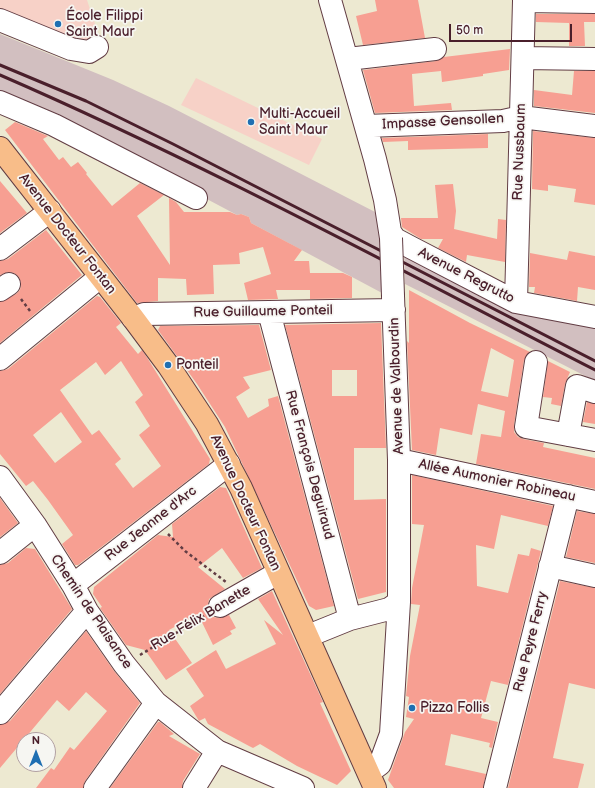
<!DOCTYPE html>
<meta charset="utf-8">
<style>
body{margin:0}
#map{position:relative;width:595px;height:788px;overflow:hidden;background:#ede9d1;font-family:"Balsamiq Sans",sans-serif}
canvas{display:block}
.north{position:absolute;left:16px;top:732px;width:40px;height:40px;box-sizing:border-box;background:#f6f6f2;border:1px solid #b1a0a2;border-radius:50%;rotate:0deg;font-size:11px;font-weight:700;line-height:16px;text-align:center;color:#4a1f2b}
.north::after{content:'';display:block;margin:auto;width:14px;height:18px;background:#1f6fb2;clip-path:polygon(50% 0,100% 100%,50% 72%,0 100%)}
.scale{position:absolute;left:449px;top:24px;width:123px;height:18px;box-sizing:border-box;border:2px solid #4a1f2b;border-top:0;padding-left:5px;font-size:12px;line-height:14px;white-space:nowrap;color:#4a1f2b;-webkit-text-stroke:3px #f6f6f2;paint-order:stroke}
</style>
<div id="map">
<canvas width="595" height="788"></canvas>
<div class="north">N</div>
<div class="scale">50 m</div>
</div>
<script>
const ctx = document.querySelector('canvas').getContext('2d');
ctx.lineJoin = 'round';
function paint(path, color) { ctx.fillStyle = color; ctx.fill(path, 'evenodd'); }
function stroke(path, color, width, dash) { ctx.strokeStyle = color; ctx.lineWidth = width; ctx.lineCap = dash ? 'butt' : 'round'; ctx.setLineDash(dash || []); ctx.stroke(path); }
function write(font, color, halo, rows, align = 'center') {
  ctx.font = font + ' "Balsamiq Sans",sans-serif'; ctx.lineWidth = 3.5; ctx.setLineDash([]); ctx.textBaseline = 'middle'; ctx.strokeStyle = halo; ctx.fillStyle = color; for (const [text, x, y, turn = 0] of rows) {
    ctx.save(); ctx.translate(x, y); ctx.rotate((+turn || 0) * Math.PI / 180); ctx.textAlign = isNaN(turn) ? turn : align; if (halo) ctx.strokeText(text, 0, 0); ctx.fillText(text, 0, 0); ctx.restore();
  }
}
paint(new Path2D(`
 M0 0H87L98 33 93 43 86 50 0 15Z
 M196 78 322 139 309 165 181 105Z`), '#f7d1c7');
paint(new Path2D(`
 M0 34 113 80 169 106 377 213 380 217 382 293 251 223 249 217 241 214 237 215 169 179 0 96Z
 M404 250 595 322V381L405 284Z`), '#d2bfc0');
paint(new Path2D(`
 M375 0H418L425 38 363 45 356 16 377 11Z
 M536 14H595V22H584L585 46H569V23L536 22Z
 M510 49 509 70 483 74V76L442 82 441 71 412 74 414 106 451 103 452 110 375 113 363 70 436 61 444 57Z
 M574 71H595V113L534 106V90L572 95Z
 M15 122 48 136 43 139 59 160 63 157 71 167 78 162 87 173 86 174 112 206 140 183 164 195 137 216 170 265 169 198 176 202 184 212H230L237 215 241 214 249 217 251 223 302 250 294 261H309L310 273H343L352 277V298L310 299V290H276L278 299 248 300 244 283 271 274 263 247 239 253 240 264 213 265 214 294 187 295 186 279 158 278V301L137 303 5 130Z
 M533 131 595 138V205L574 202 576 189 548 185V191L532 189Z
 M488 134V148L408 150V141L383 142 382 138Z
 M0 181 27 213 0 233Z
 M453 184 456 211 454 229 497 239 498 219 506 220 505 262 467 255 466 262 438 248 443 239H421L402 227 401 218H438L435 185Z
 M46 230 82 275 0 343V302L16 294 20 290 21 284 19 277 14 273 8 272 0 275V261L8 259Z
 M569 251 595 256V290L578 287 577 301 534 293 535 287H529L530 253 567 260Z
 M409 290 470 323 530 352 524 360 514 425V432L518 437 523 439 544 443 543 447 595 458V489L476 464 481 434 501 437 505 411 478 404 472 435 440 428 436 455 412 450 407 341 409 343ZM491 348 514 360 508 397 481 391Z
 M97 296 100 297 121 323 116 327 138 354 142 350 148 359 210 459 209 464 78 565H75L62 544 73 535 48 500 33 481 26 486 0 454V371L8 369ZM121 361 143 395 135 402 150 426 139 435 161 466 133 488 115 464 121 459 99 430 92 435 60 390 96 362 105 375ZM61 412 82 442 55 463 33 435Z
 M381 323 386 448H354V500L386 499V592L358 599 285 325ZM332 370H357V396H332Z
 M259 325 271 370 243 377 250 388 236 397 248 418 269 406 268 399 278 396 334 606 316 610 309 606 225 427 197 384 158 330 160 326Z
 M548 361 570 372 565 384 561 406 551 404 552 398 543 397Z
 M587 402 595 404V424L583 422Z
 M412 475 553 506 548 526 501 515 494 549 476 545 477 586 508 593 518 554 529 556 531 548 541 551 508 685 491 681 481 718 498 722 492 748 489 747 490 743 451 734 445 765 486 774 483 788H394L388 780 405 732 414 719 406 717 409 697 406 696 410 656 420 605 411 604 412 588 424 525 412 524Z
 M220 487 226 488 262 568 243 578 222 548 198 567 225 589 209 599 208 606 209 612 213 617 220 618 229 615 236 628 230 631 232 634 213 645 198 614 169 630 192 663 166 680 145 650 126 645 100 608 102 607 93 594 94 587 158 535 173 537 172 524Z
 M0 498 18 523 0 537Z
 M577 511 595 514V563L566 557Z
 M26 548 35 549 72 609 0 694V565L8 563Z
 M560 581 595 588V689L569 683 553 758 584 764 578 788H508Z
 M272 591 323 702 320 703 351 771 337 785 297 766 260 744 253 748 249 746 208 724 205 718 199 721 190 706 204 696 186 669 216 650 226 669 276 644 264 620 283 635 258 599Z
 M86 631 114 671 140 703 85 781 83 788H36L51 768 54 770 70 747 74 750 107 711 86 692 69 711 57 700 0 768V725L10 721Z
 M158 722H160L174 734 169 736 200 754 183 781 182 788H110Z`), '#f79f92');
const minor = new Path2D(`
 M330 0 375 159 385 200 391 238
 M0 20 71 49 89 52 97 47
 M523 58 595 59
 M348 59 435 49
 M0 102 54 125 196 198
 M366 126 503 121 521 117 595 126
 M390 232 395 239 412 248 516 302 595 317
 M0 249 50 211
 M0 290 9 284
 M516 302 524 1 595 2
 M269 312 350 619
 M133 318 144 314 394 310
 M0 359 100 277
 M536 362 526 427 595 440
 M568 435 577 386 595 392
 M399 460 595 502
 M0 477 35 525 73 585 87 611 124 664 156 703 217 751 303 788
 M0 553 35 525
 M550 566 595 576
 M73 585 229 464
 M220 606 278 573
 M308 636 350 619 389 609 399 602
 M0 713 87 611
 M369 772 380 764 391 734 399 602V460L393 296
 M95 788 156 703
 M194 788 217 751
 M495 788 568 496`);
const major = new Path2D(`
 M0 148 133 318 168 365 207 424 241 488 375 788`);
stroke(minor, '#623d44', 24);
stroke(major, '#623d44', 24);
stroke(new Path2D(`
 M21 299 30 311
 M168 534 185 551 226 582
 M140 655 204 616`), '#623d44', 2.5, [3, 3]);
stroke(minor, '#fff', 22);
stroke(major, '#f8bd89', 22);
stroke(new Path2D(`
 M0 65 86 101 173 144 595 361
 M0 75C203 163 398 269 595 370`), '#4a1f2b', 3);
const minorBridge = new Path2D(`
 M391 238 393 296`);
stroke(minorBridge, '#623d44', 24, []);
stroke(minorBridge, '#fff', 22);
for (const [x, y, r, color] of [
 [58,24,4,"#1f6fb2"],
 [251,122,4,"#1f6fb2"],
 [168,365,4,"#1f6fb2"],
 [412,708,4,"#1f6fb2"]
]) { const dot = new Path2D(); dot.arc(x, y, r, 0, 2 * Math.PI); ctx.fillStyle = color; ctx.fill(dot); stroke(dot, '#f6f6f2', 1.5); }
write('14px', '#4a1f2b', '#f6f6f2', [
 ["École Filippi",66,16],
 ["Saint Maur",66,32],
 ["Multi-Accueil",259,114],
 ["Saint Maur",259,130],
 ["Ponteil",176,365],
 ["Pizza Follis",420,708]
], 'left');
write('14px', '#4a1f2b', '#f6f6f2', [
 ["Impasse Gensollen",443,122,-3],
 ["Rue Nussbaum",520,152,-88],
 ["Avenue Docteur Fontan",67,234,52],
 ["Avenue Regrutto",466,276,27],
 ["Rue Guillaume Ponteil",263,312,-1],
 ["Avenue de Valbourdin",397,386,-92],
 ["Rue François Deguiraud",309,465,75],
 ["Allée Aumonier Robineau",497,481,12],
 ["Avenue Docteur Fontan",245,503,65],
 ["Rue Jeanne d'Arc",151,524,-38],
 ["Chemin de Plaisance",91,612,56],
 ["Rue Félix Banette",201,618,-31],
 ["Rue Peyre Ferry",531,642,-76]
]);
</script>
